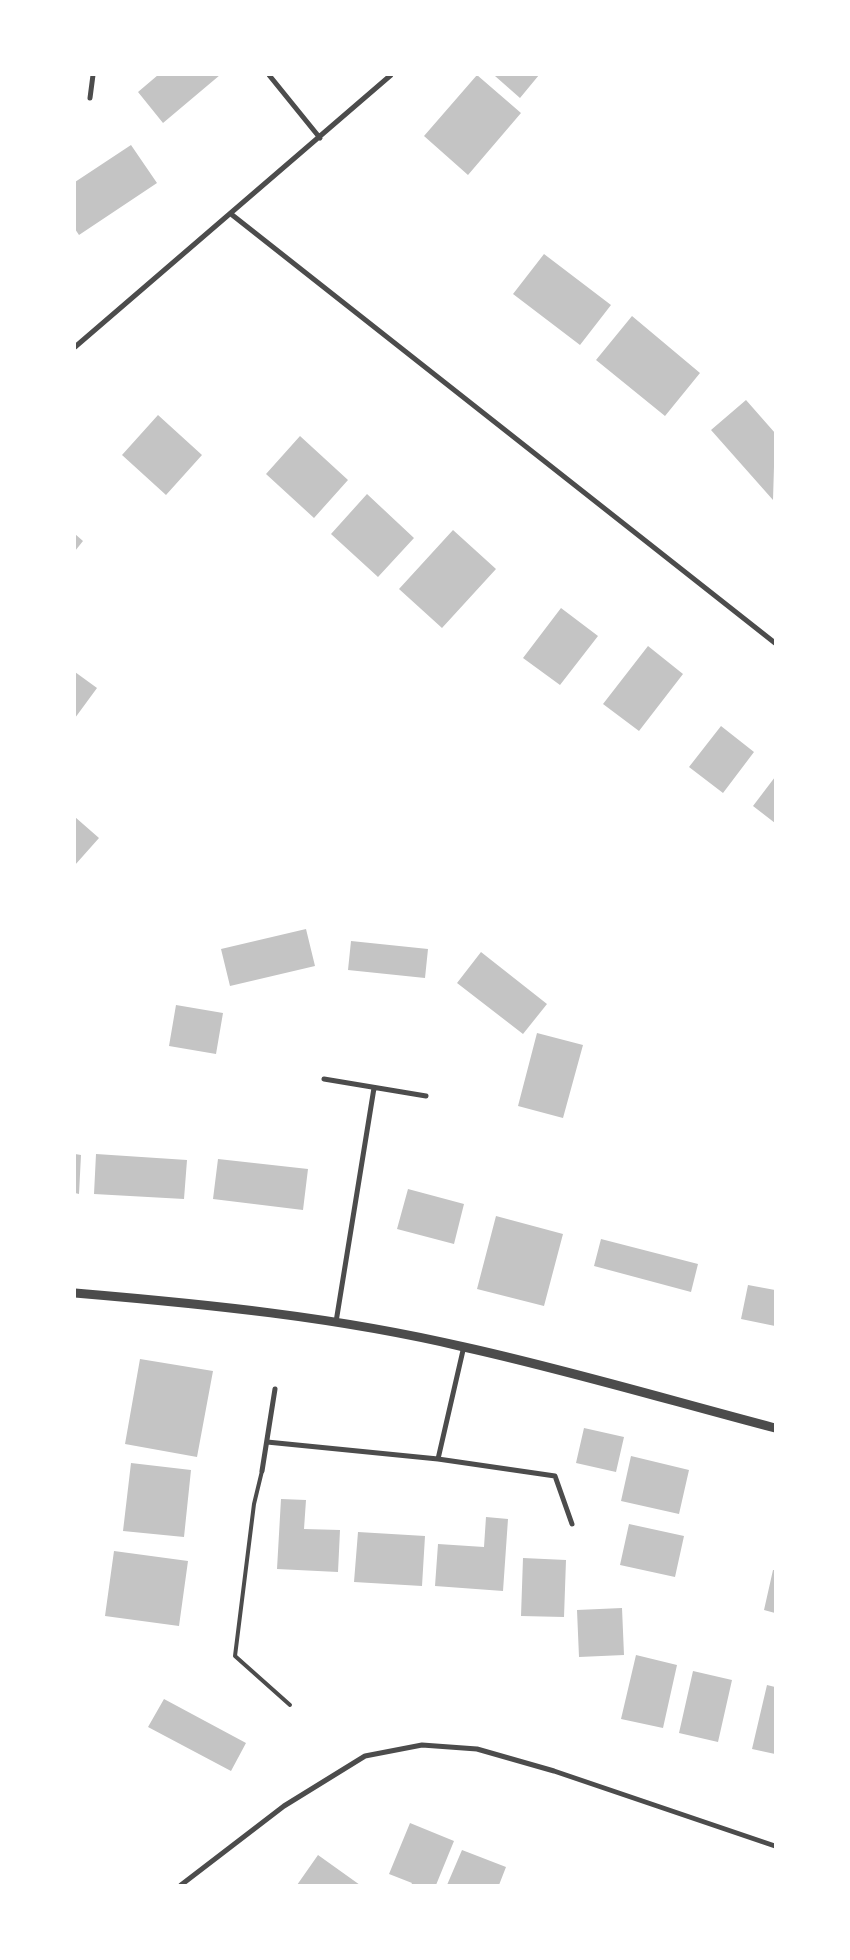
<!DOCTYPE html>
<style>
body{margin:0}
#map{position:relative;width:850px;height:1960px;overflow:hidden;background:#fff;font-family:Poppins,sans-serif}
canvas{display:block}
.frame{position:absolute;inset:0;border:76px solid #fff;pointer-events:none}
</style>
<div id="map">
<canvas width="850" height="1960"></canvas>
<div class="frame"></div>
</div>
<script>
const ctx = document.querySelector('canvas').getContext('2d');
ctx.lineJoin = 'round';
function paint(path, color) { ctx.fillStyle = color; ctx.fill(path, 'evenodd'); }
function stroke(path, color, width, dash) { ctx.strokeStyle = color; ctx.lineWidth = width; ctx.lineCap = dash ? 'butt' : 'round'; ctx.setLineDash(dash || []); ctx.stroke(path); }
paint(new Path2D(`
 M158 75H220L163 123 138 92Z
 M477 75 521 113 468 175 424 136Z
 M496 75H539L520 98 495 76Z
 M131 145 157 183 79 235 75 229V182Z
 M544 254 611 305 580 345 513 294Z
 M632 316 700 373 665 416 596 360Z
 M746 400 775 433 773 500 711 430Z
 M158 415 202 455 166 495 122 455Z
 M300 436 348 480 314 518 266 474Z
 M367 494 414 538 378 577 331 534Z
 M453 530 496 569 442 628 399 589Z
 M75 534 83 541 75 551Z
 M561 608 598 636 560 685 523 658Z
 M648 646 683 674 639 731 603 704Z
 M75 672 97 688 75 718Z
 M721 726 754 752 723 793 689 767Z
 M775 777V823L753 806Z
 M75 817 99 838 75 865Z
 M306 929 315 966 230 986 221 949Z
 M351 941 428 949 425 978 348 970Z
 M481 952 547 1004 523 1034 457 983Z
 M176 1005 223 1013 216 1054 169 1046Z
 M537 1033 583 1045 563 1118 518 1106Z
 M75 1154 81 1155 79 1194 75 1193Z
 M96 1154 187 1160 184 1199 94 1194Z
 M218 1159 308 1169 303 1210 213 1199Z
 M408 1189 464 1204 454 1244 397 1229Z
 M496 1216 563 1234 544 1306 477 1289Z
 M601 1239 698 1264 691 1292 594 1266Z
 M748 1285 775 1290V1326L741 1319Z
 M140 1359 213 1371 197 1457 125 1444Z
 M584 1428 624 1437 616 1472 576 1463Z
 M631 1456 689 1470 679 1514 621 1501Z
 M131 1463 191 1470 184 1537 123 1531Z
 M281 1499 306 1500 304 1529 340 1530 338 1572 277 1569Z
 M486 1517 508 1519 503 1591 435 1586 438 1544 484 1547Z
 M629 1524 684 1536 675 1577 620 1565Z
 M358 1532 425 1536 422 1586 354 1582Z
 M114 1551 188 1561 179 1626 105 1616Z
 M523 1558 566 1560 564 1617 521 1616Z
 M773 1570H775V1613L764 1610Z
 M622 1608 624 1655 579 1657 577 1610Z
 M636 1655 677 1665 663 1728 621 1719Z
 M693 1671 732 1680 718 1742 679 1733Z
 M767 1685 775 1687V1754L752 1749Z
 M164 1699 246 1743 231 1771 148 1727Z
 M410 1823 454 1841 436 1885H411L412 1883 389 1874Z
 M462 1850 506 1867 499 1885H447Z
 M318 1855 360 1885H297Z`), '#c4c4c4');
stroke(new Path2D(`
 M262 1471 254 1504 235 1656 290 1705`), '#4c4c4c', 4);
stroke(new Path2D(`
 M269 75 320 138
 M90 98 93 75
 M231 214 775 643
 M75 347 391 75
 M324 1079 426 1096
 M336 1322 374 1088
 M267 1442 438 1459 555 1476 572 1524
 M438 1459 464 1346
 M262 1471 275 1389
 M181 1885 284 1806 365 1756 422 1745 477 1749 554 1771 775 1846`), '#4c4c4c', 5);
stroke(new Path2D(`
 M75 1293C205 1304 337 1317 464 1347 568 1370 672 1401 775 1428`), '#4c4c4c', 9);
</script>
